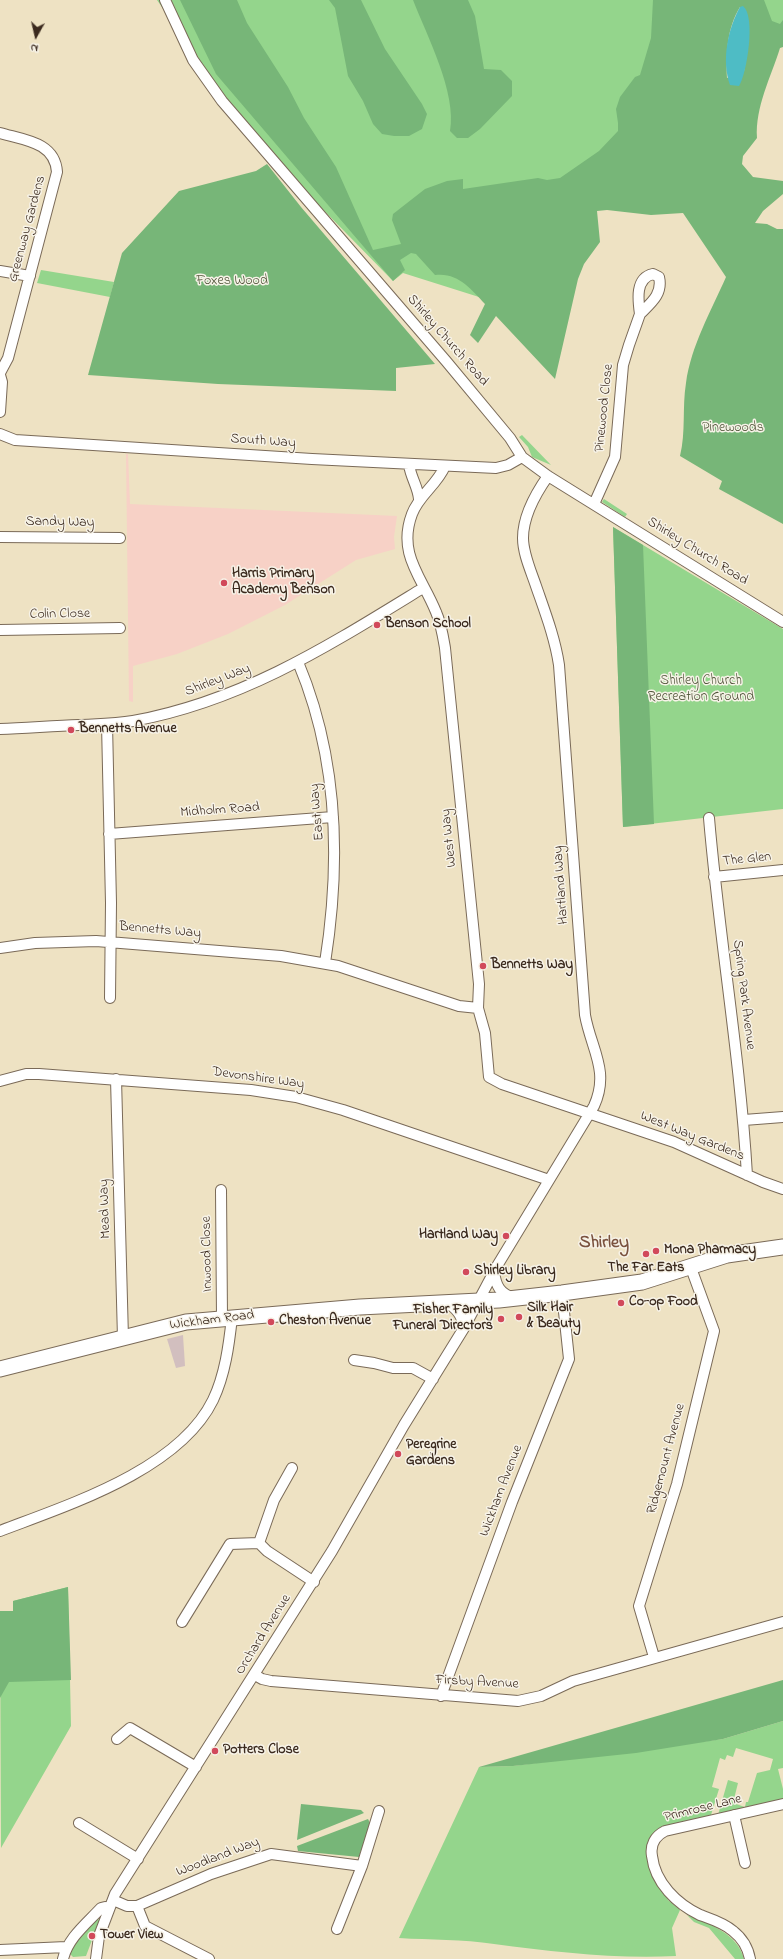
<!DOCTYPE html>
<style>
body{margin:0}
#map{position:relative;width:783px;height:1959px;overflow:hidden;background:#eee2c3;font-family:"Indie Flower",sans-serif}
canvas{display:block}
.north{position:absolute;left:16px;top:16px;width:40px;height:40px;-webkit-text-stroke:3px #f7f3e8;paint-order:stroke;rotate:188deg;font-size:11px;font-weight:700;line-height:16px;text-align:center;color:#3b2a1e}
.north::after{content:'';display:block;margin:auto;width:14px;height:18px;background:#3b2a1e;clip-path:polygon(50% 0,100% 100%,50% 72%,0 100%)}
</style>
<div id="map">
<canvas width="783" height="1959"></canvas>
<div class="north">N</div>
</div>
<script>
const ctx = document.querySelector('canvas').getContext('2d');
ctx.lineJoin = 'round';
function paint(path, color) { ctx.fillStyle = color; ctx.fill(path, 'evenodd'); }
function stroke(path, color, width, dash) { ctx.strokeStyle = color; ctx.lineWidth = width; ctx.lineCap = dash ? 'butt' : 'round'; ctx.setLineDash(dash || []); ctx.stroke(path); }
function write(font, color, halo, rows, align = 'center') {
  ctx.font = font + ' "Indie Flower",sans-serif'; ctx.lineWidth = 3; ctx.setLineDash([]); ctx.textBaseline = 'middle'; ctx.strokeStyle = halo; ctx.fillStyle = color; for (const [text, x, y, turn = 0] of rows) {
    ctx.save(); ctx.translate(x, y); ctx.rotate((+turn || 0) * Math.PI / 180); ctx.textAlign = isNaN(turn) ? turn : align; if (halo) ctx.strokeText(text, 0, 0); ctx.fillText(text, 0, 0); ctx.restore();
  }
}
paint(new Path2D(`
 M126 454H128L130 504 397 516 394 537 395 549 356 560 285 605 228 634 177 654 133 666V702L129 701Z`), '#f7d1c6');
paint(new Path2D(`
 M183 1335 185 1366 176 1368 167 1339Z`), '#d2bfbf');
paint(new Path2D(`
 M157 0H715L666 80 479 297 403 273 393 281 251 136Z
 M759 0H783V47Z
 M41 270 114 282 110 297 37 283Z
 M522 435 551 465 532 457 528 447 519 437Z
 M604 499 627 514 625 517 602 502Z
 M613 527 783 629V809L623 827Z
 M68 1587 71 1726 1 1848 0 1611H13V1601Z
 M783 1721V1768L778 1769 783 1789V1800L718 1815 728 1780 738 1783 733 1803 745 1807 746 1802H748L757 1773 770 1770 773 1759 736 1748 733 1757 727 1755 725 1760 720 1758 712 1787 719 1789 711 1815 652 1838 668 1900 680 1910 672 1928 676 1956C615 1959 554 1952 494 1944 463 1939 430 1940 399 1938L479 1767 513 1766 723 1739Z
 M687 1915C709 1923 738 1934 744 1959H735L709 1928 694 1922Z
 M100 1919 86 1956 73 1957 69 1953 71 1948 96 1920Z`), '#94d58c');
paint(new Path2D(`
 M180 0H237L247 23 288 87 304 118 336 167 373 250 401 244 392 220 393 214 425 189 447 181 463 179V189L538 178 547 180 560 178 599 151 618 131V123L616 109 620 97 635 77 640 75 651 38 653 0H764L772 21 780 24 783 20V47L780 48C771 77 755 107 757 138L743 156 742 164 753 177 783 181V194L763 211 755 223 767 224 777 229H783V524L719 489 722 481 680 456C686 432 682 408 686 383 691 346 711 311 726 277L683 213 651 215 607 210 597 211 600 242 584 264 578 279 555 379 496 316 478 343 470 335 485 304C471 289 458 272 435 275L416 254 411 253 400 260 405 270 393 281 216 74ZM740 7C748 35 750 42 744 71L727 78C726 53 727 28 740 7Z
 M329 0H361L385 49 422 104 427 114 422 129 409 136H394L382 134 373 124 363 101 348 76 335 8Z
 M413 0H468L475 16 484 69 501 70 512 81V96L480 129 468 138H457L450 131C457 93 427 36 413 0Z
 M267 164 301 207 435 364 396 368V391L218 384 88 375 122 253 179 191 256 171Z
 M613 527 643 545 654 824 623 827Z
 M68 1587 71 1680 9 1682 0 1698V1611H13V1601Z
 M783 1680V1721L723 1739 636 1753 513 1766 479 1767Z
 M301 1804 361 1810 364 1813 297 1840Z
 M368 1819 370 1823 359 1857 298 1851 297 1846Z`), '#77b678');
paint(new Path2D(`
 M743 6C756 16 747 73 739 86L730 85C721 61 728 28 740 7Z`), '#4ebcc5');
const minor = new Path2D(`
 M165 0 193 60 222 101 446 361 510 438 522 457 548 476 783 622
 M0 133C24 140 55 142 57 172L8 358 0 373
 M0 271 30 276
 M653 274 659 277C663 294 651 303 640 314 638 300 635 278 653 274Z
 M0 375 2 382 0 412
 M0 434 15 440 312 459 496 468 508 465 522 457
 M409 465C411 478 418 487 419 499
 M445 466C437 485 419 495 412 514 397 554 422 577 436 612 441 623 443 636 445 648L479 984 478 1008 485 1033 489 1077 502 1084 674 1142 763 1182 783 1189
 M594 504 615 457 623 365 629 345 640 314
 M0 537 120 538
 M0 630 120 628
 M298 662C338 757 341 862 325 963
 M107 724 111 903 110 998
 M0 729C26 728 53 726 79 725 97 724 115 724 133 721 243 701 330 645 423 588
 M709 818C719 937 740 1055 747 1175
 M109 834 333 817
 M714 877 783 870
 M0 948 35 943 96 941 281 956 338 966 459 1006 478 1008
 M116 1079 123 1338
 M0 1081 26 1074H39L251 1090 296 1097 343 1110 549 1180
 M744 1120 783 1117
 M221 1190 222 1318
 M494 1272C496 1286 500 1294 514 1298
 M446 1302C457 1309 462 1315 464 1328
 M354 1360 374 1363 393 1368H413L433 1379
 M0 1531C68 1505 179 1470 213 1400 225 1375 229 1345 232 1317
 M259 1543 267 1551 314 1582
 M182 1622 230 1544 259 1543 274 1500 292 1468
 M654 1657 639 1606 677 1484 714 1331 691 1268
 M255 1675 262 1679 271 1681 518 1701 541 1696 573 1681 783 1622
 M441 1696 512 1502 569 1359 562 1293
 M117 1739 130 1728 196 1767
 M734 1815 745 1863
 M79 1823 138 1859
 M113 1900 127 1906H137L211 1874 271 1854 362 1866
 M137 1906 145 1926 209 1959
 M337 1929 362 1866 379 1811
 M0 1950 66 1947
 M63 1959C68 1938 86 1924 101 1908L105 1907 108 1909
 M96 1959 99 1936 115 1894 332 1551 404 1425 464 1328 497 1266 594 1106C610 1071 591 1049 585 1015L559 665C555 638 545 612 536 586 531 571 523 554 523 538 523 516 536 493 548 476
 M750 1959C748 1948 742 1938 733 1931 724 1923 711 1919 700 1915 677 1904 655 1883 652 1856 650 1845 655 1836 665 1831L783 1804`);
const highway = new Path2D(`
 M0 1369 186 1322 360 1307 499 1300 562 1293 642 1282 727 1255 783 1247`);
stroke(minor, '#7a6a58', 12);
stroke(highway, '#7a6a58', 17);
stroke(minor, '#fff', 10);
stroke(highway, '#fff', 15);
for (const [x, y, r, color] of [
 [224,583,4,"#d1495b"],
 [377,625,4,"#d1495b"],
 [71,730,4,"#d1495b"],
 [483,966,4,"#d1495b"],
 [506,1236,4,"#d1495b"],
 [656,1251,4,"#d1495b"],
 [646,1254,4,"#d1495b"],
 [466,1272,4,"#d1495b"],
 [621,1303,4,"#d1495b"],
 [519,1317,4,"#d1495b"],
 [501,1319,4,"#d1495b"],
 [271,1322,4,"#d1495b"],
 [398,1454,4,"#d1495b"],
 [215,1751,4,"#d1495b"],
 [92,1936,4,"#d1495b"]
]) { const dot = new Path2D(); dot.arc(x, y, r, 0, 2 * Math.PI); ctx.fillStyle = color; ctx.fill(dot); stroke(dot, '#f7f3e8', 1.5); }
write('14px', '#3b2a1e', '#f7f3e8', [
 ["Greenway Gardens",28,229,-75],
 ["Shirley Church Road",447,341,49],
 ["Pinewood Close",605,408,-84],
 ["South Way",263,442,4],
 ["Sandy Way",60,523,1],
 ["Shirley Church Road",697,552,32],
 ["Colin Close",60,615,-1],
 ["Shirley Way",218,681,-21],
 ["Midholm Road",220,811,-4],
 ["East Way",318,812,-95],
 ["West Way",450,838,-96],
 ["The Glen",747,860,-6],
 ["Hartland Way",562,885,-94],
 ["Bennetts Way",160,931,5],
 ["Spring Park Avenue",743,995,83],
 ["Devonshire Way",258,1079,8],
 ["West Way Gardens",692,1137,22],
 ["Mead Way",106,1209,-92],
 ["Inwood Close",208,1254,-91],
 ["Wickham Road",212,1321,-7],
 ["Ridgemount Avenue",667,1459,-75],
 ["Wickham Avenue",502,1491,-69],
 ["Orchard Avenue",264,1635,-58],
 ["Firsby Avenue",477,1683,3],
 ["Primrose Lane",703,1809,-14],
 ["Woodland Way",218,1858,-21]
]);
write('14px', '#51553a', '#f7f3e8', [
 ["Foxes Wood",232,282],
 ["Pinewoods",733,429],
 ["Shirley Church",701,682],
 ["Recreation Ground",701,698]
]);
write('bold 14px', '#3b2a1e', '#f7f3e8', [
 ["Harris Primary",232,575],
 ["Academy Benson",232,591],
 ["Benson School",385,625],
 ["Bennetts Avenue",79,730],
 ["Bennetts Way",491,966],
 ["Hartland Way",498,1236,"right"],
 ["Mona Pharmacy",664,1251],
 ["The Far Eats",646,1269,"center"],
 ["Shirley Library",474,1272],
 ["Co-op Food",629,1303],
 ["Silk Hair",527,1309],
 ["& Beauty",527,1325],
 ["Fisher Family",493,1311,"right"],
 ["Funeral Directors",493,1327,"right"],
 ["Cheston Avenue",279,1322],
 ["Peregrine",406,1446],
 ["Gardens",406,1462],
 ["Potters Close",223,1751],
 ["Tower View",100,1936]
], 'left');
write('bold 18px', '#7b533f', '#f7f3e8', [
 ["Shirley",604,1244]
]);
</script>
